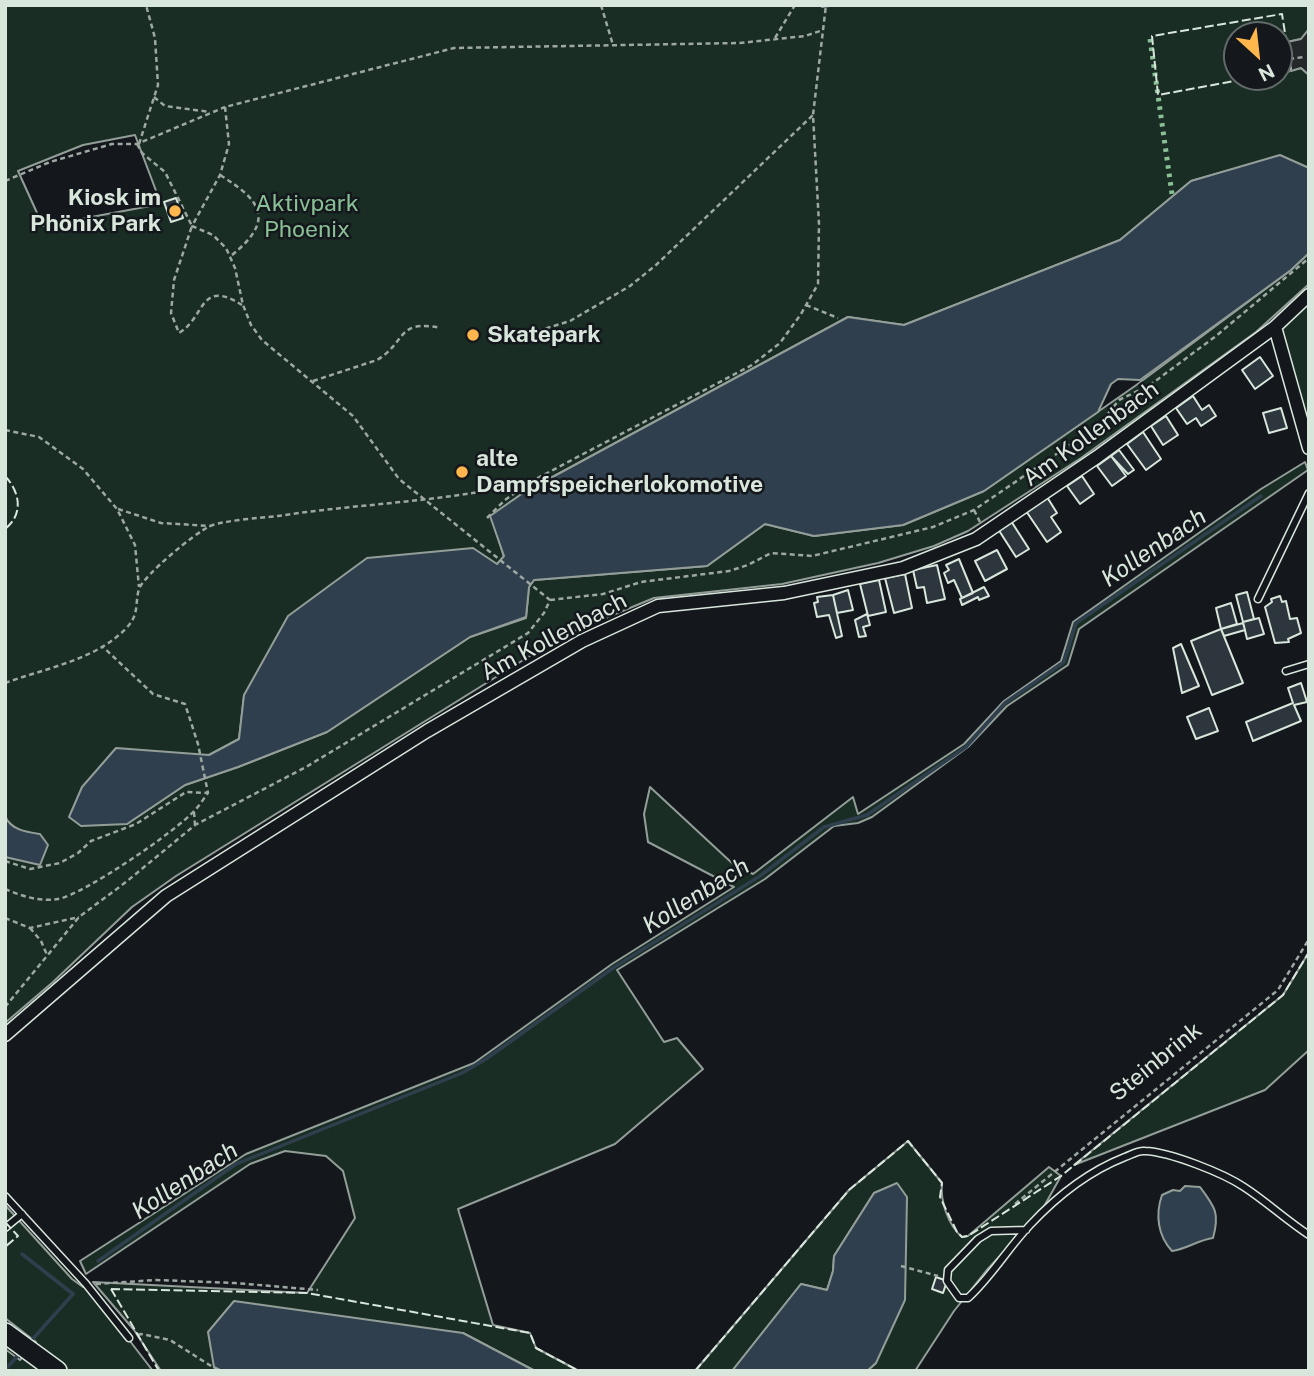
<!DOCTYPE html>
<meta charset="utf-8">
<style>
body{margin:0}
#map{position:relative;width:1314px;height:1376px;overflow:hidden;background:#14181c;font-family:"Public Sans",sans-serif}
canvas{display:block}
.frame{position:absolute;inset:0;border:7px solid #d8e6dc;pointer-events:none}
.north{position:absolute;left:1223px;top:21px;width:70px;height:70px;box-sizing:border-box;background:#14181c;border:2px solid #626a69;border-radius:50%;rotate:153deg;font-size:19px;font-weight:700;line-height:28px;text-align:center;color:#d8e6dc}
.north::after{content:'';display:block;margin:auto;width:24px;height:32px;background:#ffb74d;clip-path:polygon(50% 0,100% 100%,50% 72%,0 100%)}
</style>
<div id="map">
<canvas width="1314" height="1376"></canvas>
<div class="frame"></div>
<div class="north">N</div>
</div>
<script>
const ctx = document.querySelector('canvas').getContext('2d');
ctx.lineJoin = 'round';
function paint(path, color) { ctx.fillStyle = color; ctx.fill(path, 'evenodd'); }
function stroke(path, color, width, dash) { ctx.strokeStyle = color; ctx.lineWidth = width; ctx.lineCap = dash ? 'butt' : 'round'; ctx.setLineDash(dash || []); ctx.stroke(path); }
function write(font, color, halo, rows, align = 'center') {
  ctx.font = font + ' "Public Sans",sans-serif'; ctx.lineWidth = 5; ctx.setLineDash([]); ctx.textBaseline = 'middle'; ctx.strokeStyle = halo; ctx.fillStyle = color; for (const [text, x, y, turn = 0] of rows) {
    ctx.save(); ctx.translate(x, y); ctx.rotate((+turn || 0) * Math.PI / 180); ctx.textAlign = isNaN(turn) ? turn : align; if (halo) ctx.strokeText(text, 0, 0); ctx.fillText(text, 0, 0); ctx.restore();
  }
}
const green = new Path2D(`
 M5 5H822V7L838 5H1309V29L1301 39 1287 42 1291 70 1301 68 1309 75V168L1280 156 1191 181 1120 240 904 325 848 317 523 493 491 516 504 557 497 564 244 695 239 739 209 755 127 824 185 785 238 767 327 732 470 637 526 618 529 587 534 580 707 566 765 524 814 536 903 525 984 491 1135 386 1291 270 1309 253V284L1256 332 1081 458 968 531 934 546 878 563 782 584 654 598 562 636 176 876 132 907 53 982 5 1023ZM1237 35H1279V77H1237ZM135 135 161 204 43 226 18 171 83 145Z
 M1309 304V427L1278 325Z
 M1305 462 1308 470 1079 629 1068 665 1007 706 968 747 872 817 858 823 834 826 765 879 617 970 664 1042 677 1038 703 1069 615 1144 458 1209 493 1325 530 1333 536 1348 579 1371H535L463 1333 214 1367 222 1371H161L134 1330 93 1282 307 1293 355 1218 343 1171 326 1156 285 1151 250 1164 86 1274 80 1261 246 1154 474 1063 612 964 734 887 648 842 644 814 650 787 733 864 753 874 853 797 858 814 964 744 1004 701 1061 661 1073 622 1261 489Z
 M1309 952V1050L1265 1090 1074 1165 1283 995Z
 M908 1141 942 1183C940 1201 948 1225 962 1237L968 1236 1049 1167 1061 1176 1042 1210 986 1271 954 1311 915 1371H867L876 1363 897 1184 874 1193 834 1256 833 1271 827 1290 801 1284 732 1371H695L849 1190Z
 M5 1205 72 1279 83 1287 86 1284 153 1371H5V1349L20 1360 36 1342 5 1318Z`);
paint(green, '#1a2d24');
stroke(green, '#939e99', 2);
const parking = new Path2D(`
 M1309 29V75L1301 68 1291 71 1287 42 1301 39Z`);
paint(parking, '#24282b');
stroke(parking, '#939e99', 2);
const water = new Path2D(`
 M1280 155 1309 168V253L1291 270 1140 380 1118 379 1111 384 1098 412 984 491 903 525 814 536 765 524 707 566 534 580 529 587 526 617 470 637 327 732 238 767 185 785 127 824 81 826 69 817 82 787 116 748 209 755 239 739 244 695 288 616 367 558 473 548 497 564 504 556 490 516 523 493 848 317 904 325 1120 240 1191 181Z
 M5 816C11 830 26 832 40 834L48 845 40 865 5 857Z
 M897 1183 907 1197 905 1300 876 1363 867 1371H732L801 1284 827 1290 833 1271 834 1256 874 1193Z
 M1185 1186 1200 1187C1215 1207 1220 1213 1213 1238 1198 1240 1187 1249 1172 1251 1158 1236 1155 1215 1162 1195L1173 1190 1180 1191Z
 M234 1301 463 1333 535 1371H222L214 1367 208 1332Z`);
paint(water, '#2f3f4d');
stroke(water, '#939e99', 2);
stroke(new Path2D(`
 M22 1254 73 1294 30 1342
 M98 1261 236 1164 462 1073 486 1059 613 968 760 876 824 827 867 815 966 747 1005 703 1064 662 1076 623 1261 496
 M5 1370 20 1353`), '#2f3f4d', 3.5);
const building = new Path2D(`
 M176 198 183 218 171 222 164 202Z
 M1260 357 1273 376 1255 389 1242 370Z
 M1193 396 1202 410 1209 405 1216 416 1201 426 1196 418 1187 424 1176 408Z
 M1281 408 1287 428 1269 433 1263 413Z
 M1166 416 1178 435 1163 445 1151 426Z
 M1143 432 1161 459 1146 470 1127 444Z
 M1119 450 1134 470 1128 474 1111 456Z
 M1111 456 1126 476 1112 486 1097 466Z
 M1082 476 1094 494 1080 504 1067 486Z
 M1047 497 1057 513 1051 517 1061 532 1047 542 1026 511Z
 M1011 521 1029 549 1016 557 998 529Z
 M997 550 1007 569 985 581 975 561Z
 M959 559 973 593 962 598 954 580 948 583 944 573 949 570 946 565Z
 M937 565 945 599 927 603 924 587 917 588 913 570Z
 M905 574 912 608 894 613 885 578Z
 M879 580 886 612 868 616 860 584Z
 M984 587 989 596 979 600 978 597 962 605 960 599Z
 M848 590 853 610 837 613 833 595Z
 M1247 592 1254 619 1243 622 1236 595Z
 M833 595 842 636 836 638 829 615 817 617 814 603 818 602 817 597Z
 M1280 596 1282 602 1286 601 1290 619 1297 618 1301 633 1288 639 1289 642 1275 643 1265 607 1272 602 1271 599Z
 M1231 603 1237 624 1221 629 1216 608Z
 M867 614 870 625 863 627 866 636 859 637 855 620Z
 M1259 618 1264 634 1247 639 1243 622Z
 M1243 623 1245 630 1224 636 1221 629Z
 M1221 629 1243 683 1212 695 1191 641Z
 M1181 644 1199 686 1182 693 1173 648Z
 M1301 683 1307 702 1294 705 1301 721 1253 741 1246 722 1293 703 1288 688Z
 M1209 708 1218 731 1196 739 1187 717Z
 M936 1277 947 1281 943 1293 932 1289Z`);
paint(building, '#2c363c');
stroke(building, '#d8e6dc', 2);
const service = new Path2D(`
 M1258 599 1309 493
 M1286 671 1309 664
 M5 1196 86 1284 129 1338
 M5 1228 22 1214
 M1026 1230 991 1231 978 1239 948 1270 947 1281 959 1298H968C992 1276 1008 1248 1030 1225 1057 1196 1087 1172 1125 1157 1131 1155 1138 1150 1145 1151 1170 1152 1223 1173 1244 1187 1267 1202 1286 1220 1309 1235`);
const minor = new Path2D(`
 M1275 327 1309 448
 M5 1035 166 896 427 731 582 641 658 606 784 593 903 568 976 539 1097 457 1275 327 1309 295`);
const primary = new Path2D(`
 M5 1333 57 1371`);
stroke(service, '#d8e6dc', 9);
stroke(minor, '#d8e6dc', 15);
stroke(primary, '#d8e6dc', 22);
stroke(new Path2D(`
 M601 5 613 45
 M775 38 795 5
 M1289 59 1304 57
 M154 97 165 106 210 112
 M137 144 142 153 165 172 192 226 174 280 171 313 179 333C206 317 199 278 242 305
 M139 144 158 85 155 38 146 5
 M220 175C262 201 275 220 232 255
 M5 181 50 162 112 144H137L225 107
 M806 305 838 318
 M505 341 570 321 630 286 656 265 813 115
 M313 381 377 360C407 342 396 319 441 328
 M5 430 39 437 83 469 117 509 135 545 139 587
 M118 509 161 523 211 526
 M974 510 980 522
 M487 518 505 500 529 483
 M550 600 603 594 641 582 729 571 748 565 771 553 812 556 933 527 974 510 1099 425 1119 400 1150 385 1216 336 1309 258
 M5 683C46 668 100 659 129 625 139 613 135 602 139 589 144 575 195 533 210 526 225 520 261 518 278 516 363 503 449 502 532 481L752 365 780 343 801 314 818 284 819 224 813 115 826 5
 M194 812 195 825
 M5 861 30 869 60 863 78 853 91 841 136 824 186 792 208 793
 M5 889C22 896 39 902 58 899 83 895 178 830 195 810 200 805 204 798 208 793L198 744 185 704 153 694 102 646
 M5 918 30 928 79 917
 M30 928 41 941 47 955
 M5 1007 79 917 126 882 195 825 306 767 528 633 544 613 550 600 399 479 353 416 262 340 251 325 243 305 235 268 226 248 213 235 192 226 220 175 229 144 225 107 454 48 740 43 805 36 823 30
 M1015 1204 1278 990 1309 939
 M901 1266 938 1276
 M96 1284 156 1280 235 1283 318 1290
 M138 1335 141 1334 170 1340 219 1371`), '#9da8a2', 2.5, [5, 3.5]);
stroke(service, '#14181c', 6);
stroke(minor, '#14181c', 12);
stroke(primary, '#14181c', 19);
stroke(new Path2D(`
 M1150 39 1172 194`), '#8ac095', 5, [3.5, 5]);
stroke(new Path2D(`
 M1256 77 1158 95 1152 36 1282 14 1291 71 1279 73
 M5 476C20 492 24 514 5 529
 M5 1222 18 1236 5 1247
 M111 1289 307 1293 530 1333 536 1348 579 1371
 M111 1289 159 1371
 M695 1371 849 1190 908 1141 942 1183 940 1197 957 1232 962 1237 968 1236 1061 1176 1283 995 1309 952`), '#d8e6dc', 2, [9, 3.5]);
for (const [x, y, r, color] of [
 [175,211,7,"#ffb74d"],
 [473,335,7,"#ffb74d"],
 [462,472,7,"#ffb74d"]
]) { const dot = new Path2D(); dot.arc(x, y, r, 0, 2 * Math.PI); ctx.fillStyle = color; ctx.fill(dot); stroke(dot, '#14181c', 2.5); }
write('bold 23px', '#d8e6dc', '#14181c', [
 ["Kiosk im",161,198,"right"],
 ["Phönix Park",161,224,"right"],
 ["Skatepark",487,335],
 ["alte",476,459],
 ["Dampfspeicherlokomotive",476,485]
], 'left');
write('23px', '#8ac095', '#14181c', [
 ["Aktivpark",307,204],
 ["Phoenix",307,230]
]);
write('23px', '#d8e6dc', '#14181c', [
 ["Am Kollenbach",1091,434,-36],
 ["Am Kollenbach",554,637,-28],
 ["Steinbrink",1156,1062,-39]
]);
write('italic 24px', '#d8e6dc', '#14181c', [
 ["Kollenbach",1154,548,-34],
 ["Kollenbach",696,896,-32],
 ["Kollenbach",185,1181,-33]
]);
</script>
